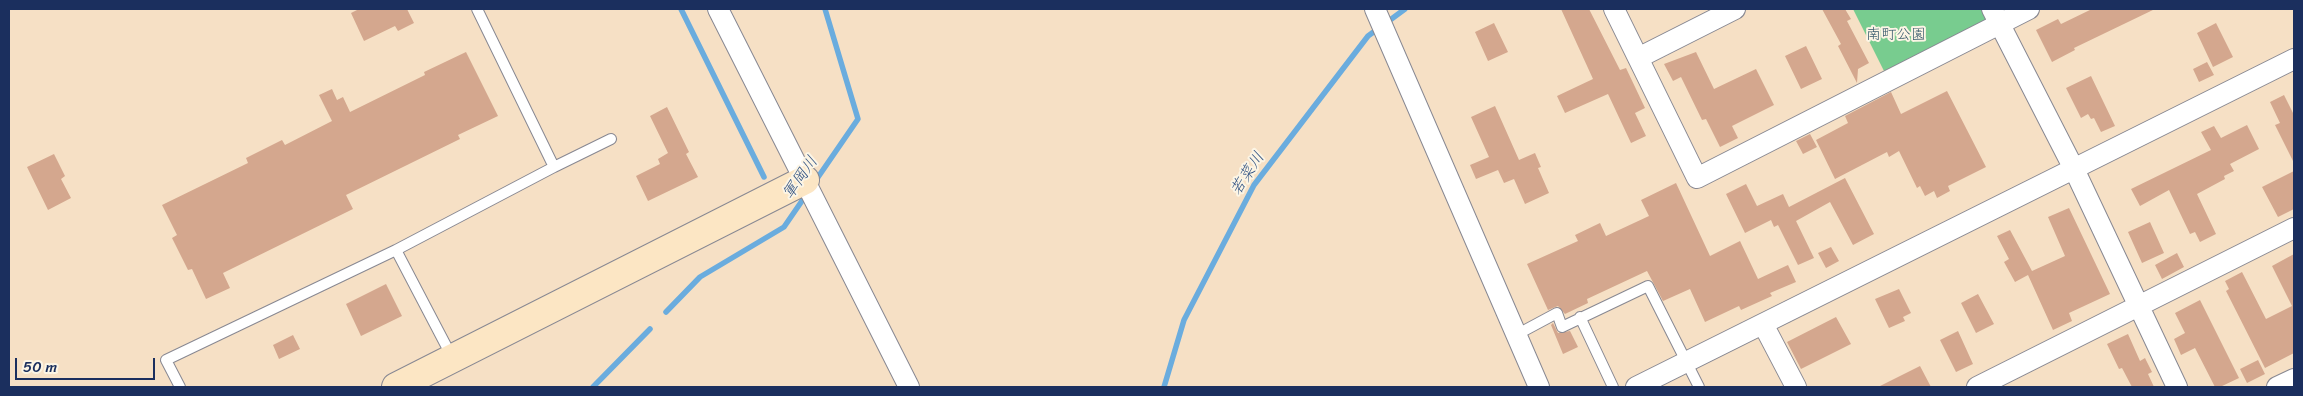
<!DOCTYPE html>
<meta charset="utf-8">
<style>
body{margin:0}
#map{position:relative;width:2303px;height:396px;overflow:hidden;background:#f6e0c5;font-family:Sriracha,sans-serif}
canvas{display:block}
.frame{position:absolute;inset:0;border:10px solid #1b2f5e;pointer-events:none}
.scale{position:absolute;left:15px;top:358px;width:140px;height:22px;box-sizing:border-box;border:2px solid #1b2f5e;border-top:0;padding-left:6px;font-size:15px;line-height:18px;white-space:nowrap;color:#1b2f5e;-webkit-text-stroke:4px #fcf5e5;paint-order:stroke}
</style>
<div id="map">
<canvas width="2303" height="396"></canvas>
<div class="frame"></div>
<div class="scale">50 m</div>
</div>
<script>
const ctx = document.querySelector('canvas').getContext('2d');
ctx.lineJoin = 'round';
function paint(path, color) { ctx.fillStyle = color; ctx.fill(path, 'evenodd'); }
function stroke(path, color, width, dash) { ctx.strokeStyle = color; ctx.lineWidth = width; ctx.lineCap = dash ? 'butt' : 'round'; ctx.setLineDash(dash || []); ctx.stroke(path); }
function write(font, color, halo, rows, align = 'center') {
  ctx.font = font + ' Sriracha,"Klee One",sans-serif'; ctx.lineWidth = 4; ctx.setLineDash([]); ctx.textBaseline = 'middle'; ctx.strokeStyle = halo; ctx.fillStyle = color; for (const [text, x, y, turn = 0] of rows) {
    ctx.save(); ctx.translate(x, y); ctx.rotate((+turn || 0) * Math.PI / 180); ctx.textAlign = isNaN(turn) ? turn : align; if (halo) ctx.strokeText(text, 0, 0); ctx.fillText(text, 0, 0); ctx.restore();
  }
}
paint(new Path2D(`
 M1853 9H1982L1988 20 1884 71Z`), '#78cc8f');
stroke(new Path2D(`
 M681 9 764 177
 M1386 23 1405 9
 M814 183 858 119 825 9
 M666 312 700 277 784 227 806 195
 M593 387 650 329
 M1164 387 1184 320 1254 185 1368 36 1379 28`), '#6aacde', 5.5);
paint(new Path2D(`
 M359 9H407L414 23 398 31 395 26 364 41 351 13Z
 M1561 9H1589L1620 70 1626 68 1645 108 1635 113 1646 136 1631 143 1608 94 1565 113 1557 96 1593 79Z
 M1822 9H1845L1851 19 1847 21 1869 63 1858 69 1857 83 1838 46 1841 44Z
 M2092 9H2155L2074 48 2075 50 2052 62 2036 30 2058 19 2061 24Z
 M1494 23 1508 52 1488 61 1475 32Z
 M2216 23 2233 57 2213 67 2197 33Z
 M1806 46 1822 79 1801 89 1785 56Z
 M466 52 498 116 458 135 460 139 346 195 353 209 223 273 230 288 206 299 192 269 188 270 172 238 177 235 162 205 248 163 246 158 282 140 285 145 332 121 319 95 332 89 337 100 343 97 350 112 425 75 424 72Z
 M1696 52 1714 89 1756 69 1774 105 1732 126 1738 138 1720 147 1706 119 1702 120 1681 77 1673 81 1664 64Z
 M2207 62 2214 75 2199 82 2193 69Z
 M2091 76 2115 126 2101 132 2094 118 2091 119 2088 114 2081 118 2066 88Z
 M1947 91 1986 167 1948 186 1950 191 1937 198 1934 191 1925 196 1920 186 1917 188 1899 151 1889 157 1887 152 1835 179 1816 140 1848 123 1845 116 1891 92 1901 114Z
 M2284 95 2294 115V163L2275 125 2280 123 2270 102Z
 M1495 106 1519 160 1535 153 1541 167 1538 168 1549 193 1525 204 1514 179 1504 183 1498 170 1476 179 1470 165 1489 157 1471 117Z
 M667 107 689 152 686 154 698 177 648 201 636 176 660 164 658 159 668 153 650 116Z
 M2247 125 2259 149 2230 164 2234 171 2224 176 2225 179 2197 194 2216 234 2200 242 2195 232 2190 234 2169 190 2140 206 2131 189 2211 150 2201 132 2214 126 2221 138Z
 M1810 134 1817 147 1803 154 1796 141Z
 M54 154 65 176 61 179 71 198 48 210 27 167Z
 M2294 171V209L2278 217 2262 187Z
 M1845 178 1874 234 1853 245 1830 202 1796 221 1814 258 1798 265 1778 225 1774 227 1771 220 1745 233 1726 194 1746 184 1757 206 1783 194 1789 207Z
 M1676 183 1710 256 1740 241 1758 279 1788 265 1796 282 1770 293 1772 296 1741 310 1739 306 1705 322 1690 289 1663 301 1647 271 1587 299 1588 303 1565 314 1558 306 1548 310 1527 264 1578 241 1575 235 1600 223 1606 236 1649 216 1641 200Z
 M2069 208 2110 294 2069 313 2072 321 2053 330 2028 275 2015 282 2004 262 2009 259 1997 236 2010 230 2032 271 2065 256 2048 217Z
 M2150 222 2164 253 2142 263 2128 232Z
 M1831 247 1839 261 1826 268 1818 253Z
 M2177 253 2184 267 2162 279 2155 265Z
 M2294 254V353L2265 368 2226 291 2229 289 2225 281 2242 272 2266 319 2292 306 2272 266Z
 M386 284 402 316 361 336 346 304Z
 M1899 289 1911 313 1903 317 1905 321 1889 328 1875 299Z
 M1978 294 1994 324 1976 333 1961 303Z
 M2200 300 2239 378 2220 387H2215L2195 348 2181 355 2174 339 2185 333 2175 313Z
 M1836 317 1851 344 1801 369 1787 342Z
 M1553 323 1558 333 1570 331 1578 347 1563 354 1551 325Z
 M1958 331 1973 364 1956 372 1940 340Z
 M2128 334 2140 361 2145 358 2152 372 2148 374 2154 387H2132L2122 368 2119 369 2107 344Z
 M293 335 300 349 279 359 273 345Z
 M2258 360 2265 374 2247 383 2240 369Z
 M1920 366 1931 387H1878Z`), '#d4a78e');
const lane = new Path2D(`
 M477 9 554 167
 M396 250 554 167 611 139
 M1580 317 1613 387
 M1516 335 1557 313 1562 327 1648 286 1699 387
 M180 387 166 360 396 250 452 357`);
const street = new Path2D(`
 M718 9 909 387
 M1375 9 1539 387
 M1614 9 1697 178 2029 9
 M1992 9 2074 169 2177 387
 M1638 58 1735 9
 M1763 324 1796 387
 M1636 387 2294 59
 M1977 387 2294 228
 M2277 387 2294 379`);
const secondary = new Path2D(`
 M396 387 805 180`);
stroke(lane, '#888892', 12);
stroke(street, '#888892', 22);
stroke(secondary, '#888892', 30);
stroke(lane, '#fff', 10);
stroke(street, '#fff', 20);
stroke(secondary, '#fce6c4', 28);
write('15px', '#32566a', '#fcf5e5', [
 ["南町公園",1896,35]
]);
write('italic 16px', '#335484', '#fcf5e5', [
 ["若菜川",1248,174,-57],
 ["軍岡川",801,178,-55]
]);
</script>
